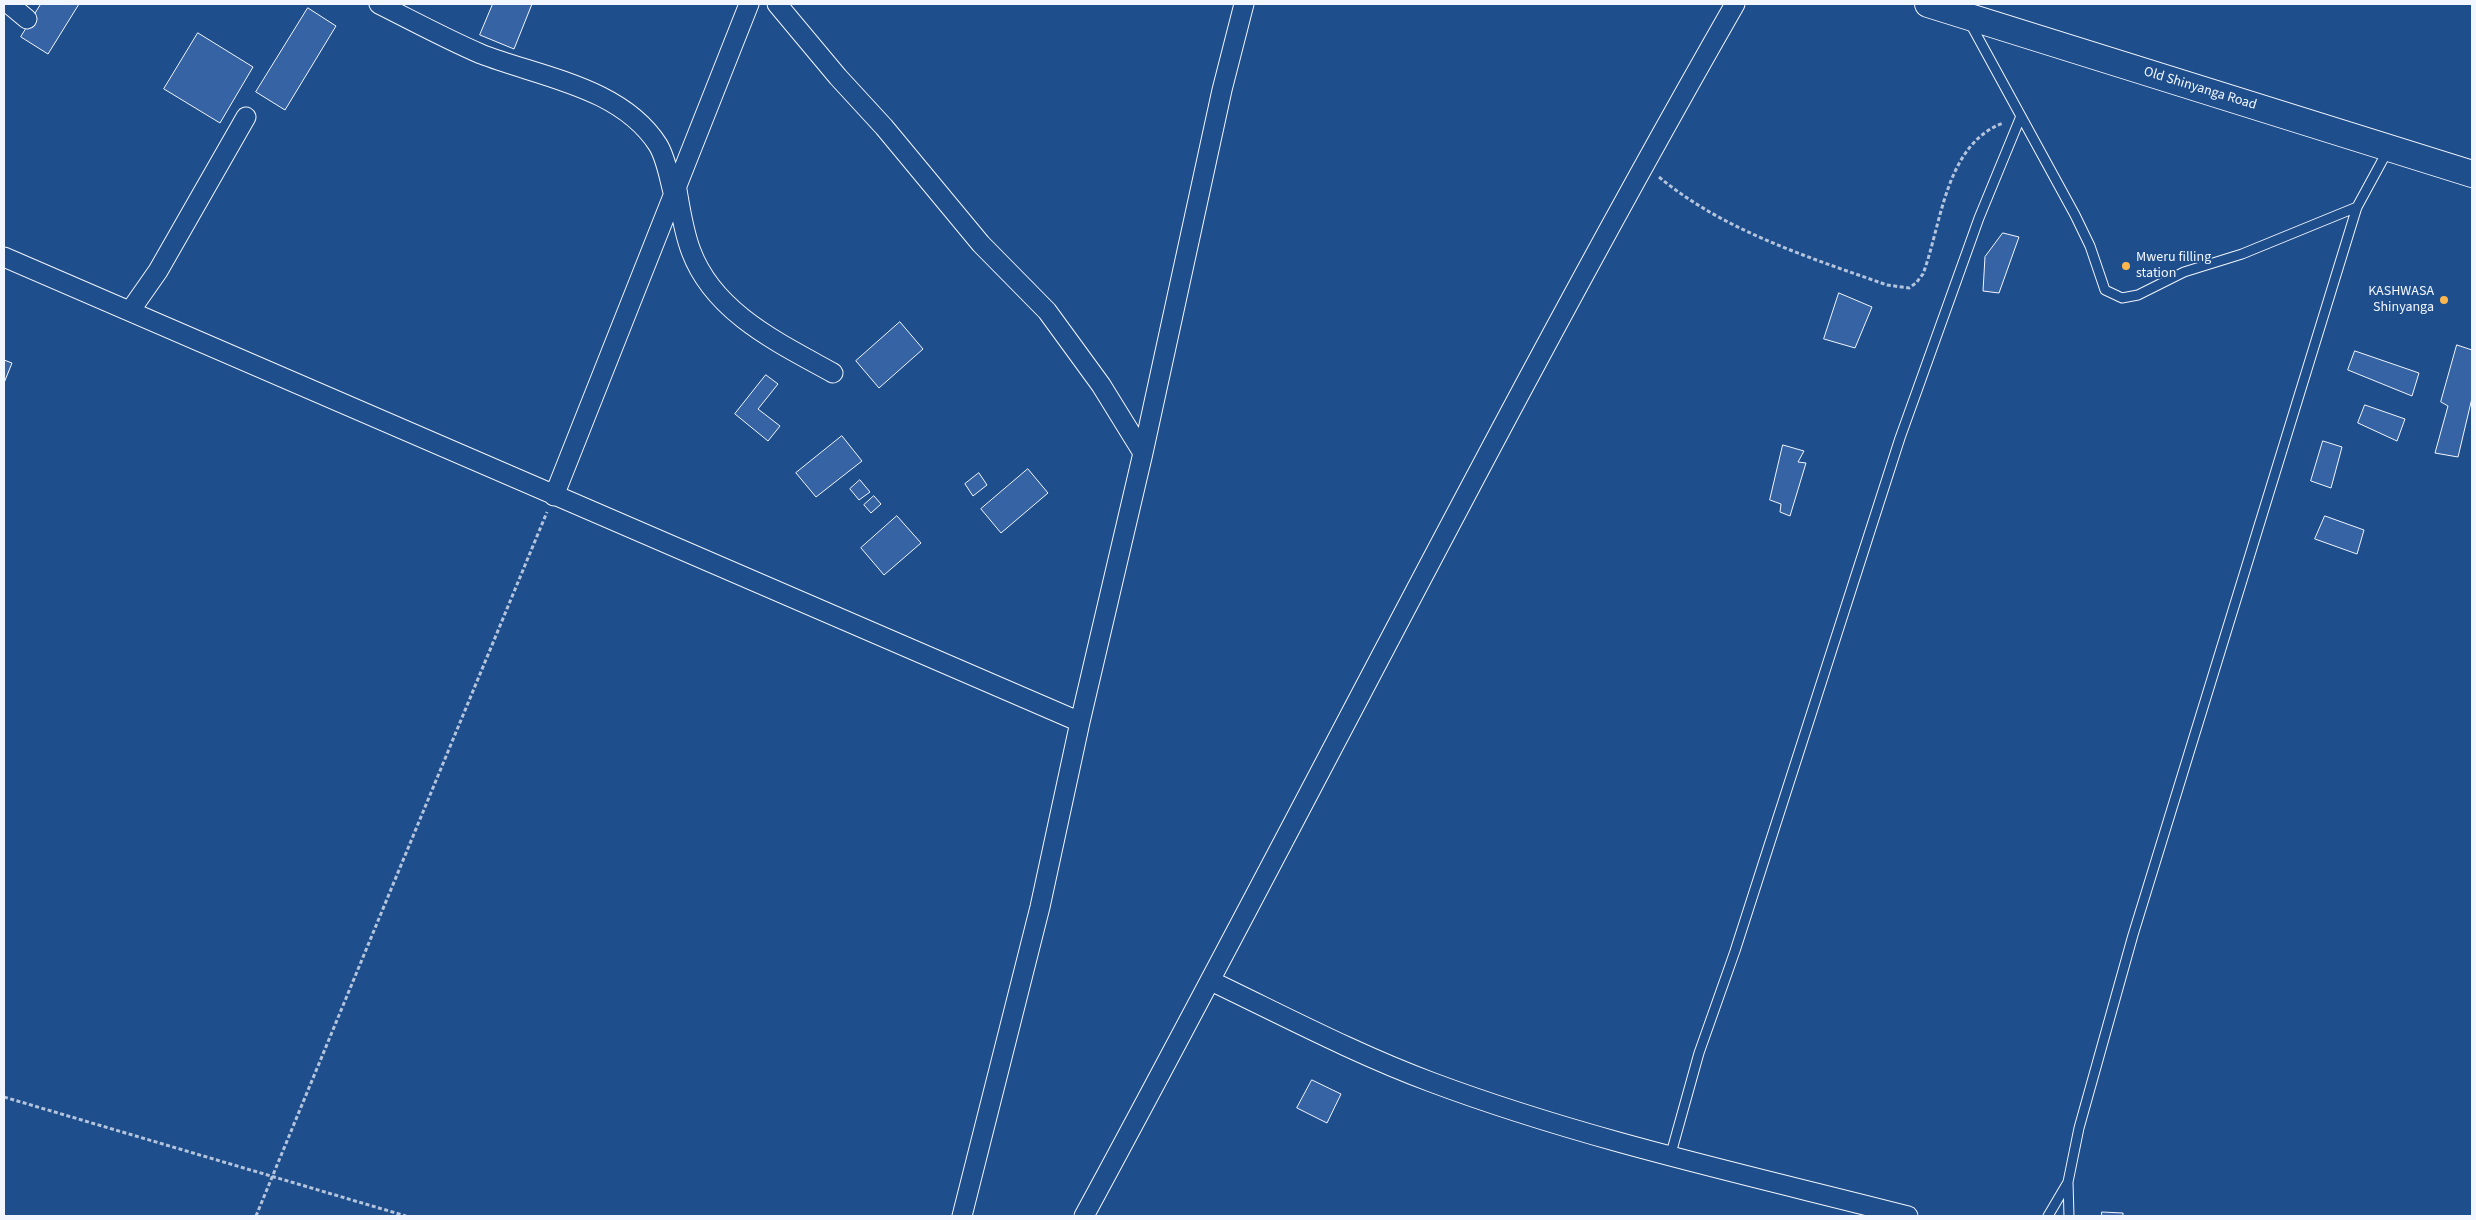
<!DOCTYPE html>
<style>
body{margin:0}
#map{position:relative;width:2476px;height:1220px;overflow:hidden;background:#1f4e8c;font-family:"Source Sans 3",sans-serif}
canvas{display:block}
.frame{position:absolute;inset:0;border:5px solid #f2f6ff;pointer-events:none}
</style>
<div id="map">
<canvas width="2476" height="1220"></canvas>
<div class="frame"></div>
</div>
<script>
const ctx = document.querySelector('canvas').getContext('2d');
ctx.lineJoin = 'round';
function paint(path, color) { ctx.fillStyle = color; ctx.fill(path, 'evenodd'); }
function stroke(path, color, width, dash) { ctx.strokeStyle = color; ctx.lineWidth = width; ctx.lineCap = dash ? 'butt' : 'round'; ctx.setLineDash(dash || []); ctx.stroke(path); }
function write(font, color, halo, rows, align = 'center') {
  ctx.font = font + ' "Source Sans 3",sans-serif'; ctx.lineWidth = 4; ctx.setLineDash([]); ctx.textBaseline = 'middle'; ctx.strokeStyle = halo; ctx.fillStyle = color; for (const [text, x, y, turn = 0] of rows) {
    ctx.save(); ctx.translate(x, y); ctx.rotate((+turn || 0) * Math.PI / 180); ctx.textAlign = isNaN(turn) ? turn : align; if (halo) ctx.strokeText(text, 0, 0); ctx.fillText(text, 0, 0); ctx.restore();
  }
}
const building = new Path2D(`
 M41 4H79L48 54 21 37Z
 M493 4H532L514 49 480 35Z
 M308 8 336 26 285 110 256 92Z
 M198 33 253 67 220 123 164 89Z
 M2003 233 2019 237 1999 293 1983 291 1985 257Z
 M1839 293 1872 307 1855 348 1824 339Z
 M900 322 923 349 879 388 856 361Z
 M2457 345 2472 350V398L2458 457 2435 453 2448 406 2441 402Z
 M2355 351 2419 373 2412 396 2348 370Z
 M4 360 12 363 4 383Z
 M766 375 778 384 758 409 780 426 768 441 735 414Z
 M2365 405 2405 419 2397 441 2358 423Z
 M842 436 862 461 816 497 796 473Z
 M2323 441 2342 447 2331 488 2311 481Z
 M1783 445 1804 451 1798 462 1806 463 1790 516 1780 512 1781 504 1770 500Z
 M1028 469 1048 493 1001 533 981 509Z
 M979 473 987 485 973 496 965 484Z
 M860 480 870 492 859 500 850 489Z
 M874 496 881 504 871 513 864 505Z
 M897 516 921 543 884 575 861 548Z
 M2325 516 2364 530 2357 554 2315 539Z
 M1312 1080 1341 1094 1327 1123 1297 1108Z
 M2102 1212 2123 1213V1216H2102Z`);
paint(building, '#3563a3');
stroke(building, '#f2f6ff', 1);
const lane = new Path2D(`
 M1970 23 2075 215 2090 246 2105 290 2122 298 2138 295 2184 272 2242 254 2357 207
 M1670 1157 1699 1053 1735 951 1900 438 1979 218 2021 116
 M2048 1216 2068 1182
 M2069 1216 2068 1182 2079 1128 2133 935 2357 207 2388 150`);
const street = new Path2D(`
 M9 4 27 19
 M379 4C413 21 446 39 481 54 540 77 621 87 658 145 666 158 669 177 673 192
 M777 4 838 77 884 127 981 244 1047 311 1101 385 1143 453
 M676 184C680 207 683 230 691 251 714 313 779 343 833 373
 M4 257 1080 722
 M130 311 158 271 246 117
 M554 496 749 4
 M1211 981C1284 1016 1356 1054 1431 1082 1586 1140 1748 1175 1908 1216
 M962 1216 1040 907 1080 722 1143 453 1222 90 1244 4
 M1084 1216C1303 813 1507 402 1735 4`);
const secondary = new Path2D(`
 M1928 4 2472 174`);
stroke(lane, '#f2f6ff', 11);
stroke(street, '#f2f6ff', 21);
stroke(secondary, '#f2f6ff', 28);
stroke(new Path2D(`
 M1659 177C1724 231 1808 257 1887 285L1909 288 1916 283 1923 274C1942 223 1945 145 2003 123
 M4 1097 406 1216
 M256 1216 547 512`), '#b3c4dc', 3, [4, 2.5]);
stroke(lane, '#1f4e8c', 9);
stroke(street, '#1f4e8c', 19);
stroke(secondary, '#1f4e8c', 26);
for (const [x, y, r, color] of [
 [2126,266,5,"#ffb74d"],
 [2444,300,5,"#ffb74d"]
]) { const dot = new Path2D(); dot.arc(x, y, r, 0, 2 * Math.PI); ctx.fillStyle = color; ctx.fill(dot); stroke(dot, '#1f4e8c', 2); }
write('14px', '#f2f6ff', '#1f4e8c', [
 ["Old Shinyanga Road",2200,89,17]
]);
write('14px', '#f2f6ff', '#1f4e8c', [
 ["Mweru filling",2136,258],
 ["station",2136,274],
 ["KASHWASA",2434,292,"right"],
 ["Shinyanga",2434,308,"right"]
], 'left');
</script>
